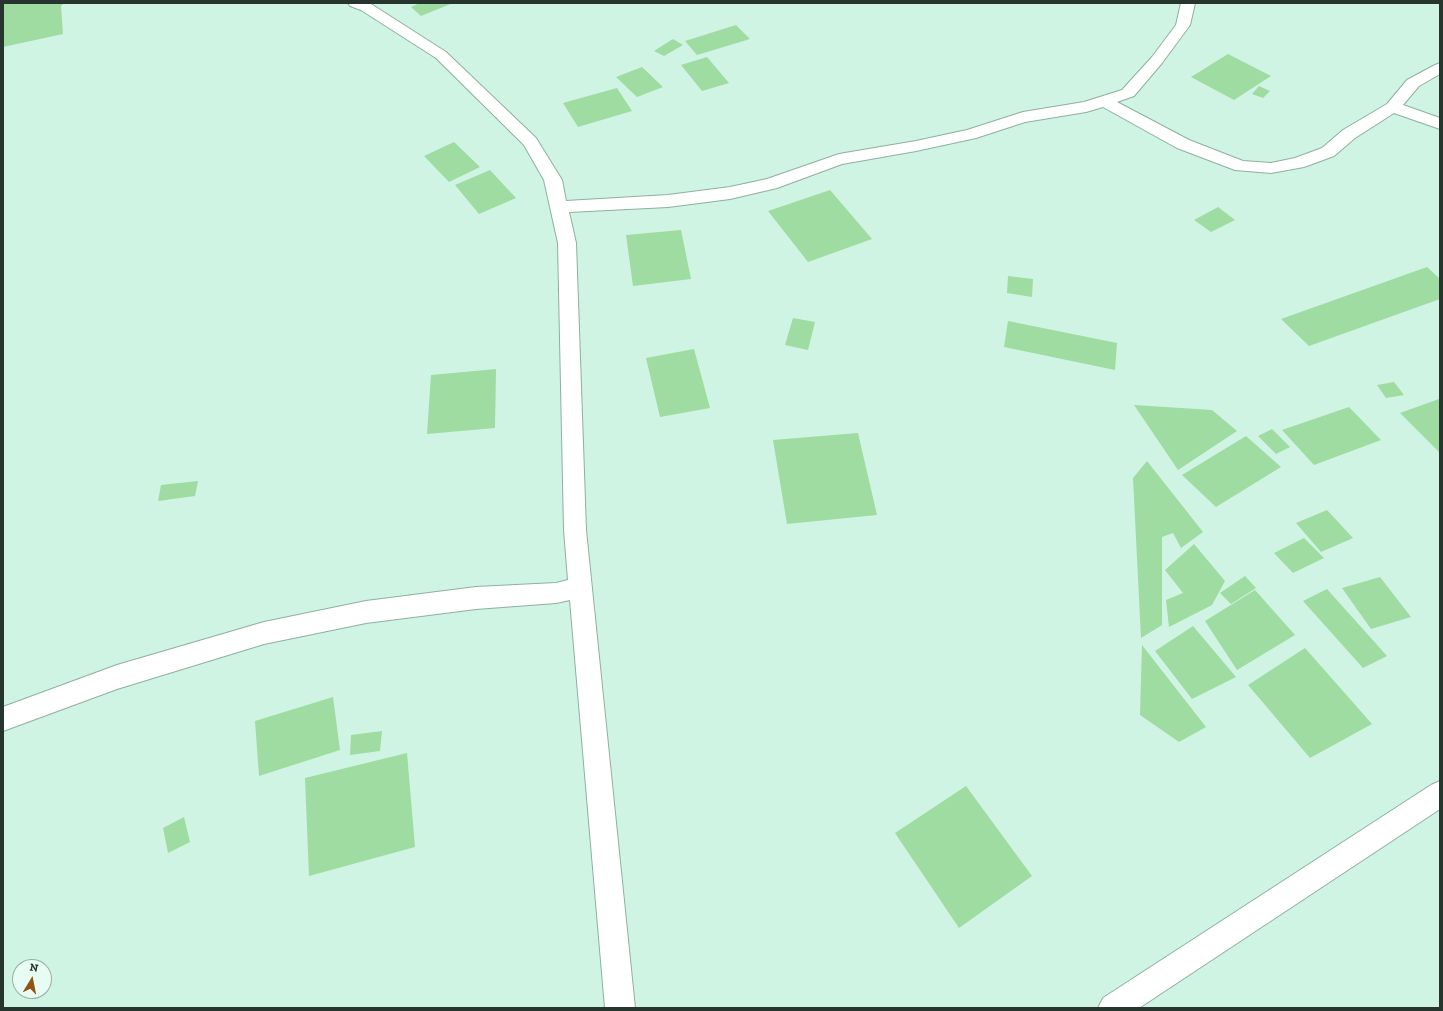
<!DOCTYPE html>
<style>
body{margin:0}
#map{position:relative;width:1443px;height:1011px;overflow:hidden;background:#cff4e4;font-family:"Zilla Slab",serif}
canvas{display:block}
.frame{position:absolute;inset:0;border:4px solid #27352f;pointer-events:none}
.north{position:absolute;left:12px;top:959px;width:40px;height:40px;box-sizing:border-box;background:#e7fdf3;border:1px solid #9aada5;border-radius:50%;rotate:10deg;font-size:11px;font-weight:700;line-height:16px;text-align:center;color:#27352f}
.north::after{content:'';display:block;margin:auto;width:14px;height:18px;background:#915615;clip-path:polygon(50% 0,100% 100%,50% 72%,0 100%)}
</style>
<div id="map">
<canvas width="1443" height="1011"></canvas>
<div class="frame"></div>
<div class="north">N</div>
</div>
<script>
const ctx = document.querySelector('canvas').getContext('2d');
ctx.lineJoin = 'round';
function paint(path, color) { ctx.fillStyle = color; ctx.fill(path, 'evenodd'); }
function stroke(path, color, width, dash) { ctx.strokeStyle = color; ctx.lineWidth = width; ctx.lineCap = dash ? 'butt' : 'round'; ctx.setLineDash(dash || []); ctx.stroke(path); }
paint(new Path2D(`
 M3 3H64L61 6 63 34 3 47Z
 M420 3H453L421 16 411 7Z
 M736 25 750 39 697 55 685 41Z
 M673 39 683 45 664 56 654 51Z
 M1228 54 1271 76 1234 100 1191 77Z
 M707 57 729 83 702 91 681 65Z
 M642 67 663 87 637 97 616 77Z
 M1259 86 1270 91 1263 98 1252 94Z
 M617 88 632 111 578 127 563 103Z
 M454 142 480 167 449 182 424 156Z
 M490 170 516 198 479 214 455 185Z
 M830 190 872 239 808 262 768 211Z
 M1218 207 1235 220 1211 232 1194 220Z
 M681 230 691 279 633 286 626 235Z
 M1427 267 1440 279V299L1309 346 1281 319Z
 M1008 276 1033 279 1032 297 1007 293Z
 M793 318 815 322 808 350 785 345Z
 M1008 321 1117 343 1115 370 1004 347Z
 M694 349 710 408 660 417 646 358Z
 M496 369 495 428 427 434 431 375Z
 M1394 382 1404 395 1386 398 1377 385Z
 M1439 399H1440V453L1400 413Z
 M1134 405 1212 410 1237 431 1178 470Z
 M1349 407 1381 440 1314 465 1282 430Z
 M1272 429 1290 447 1276 454 1258 436Z
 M858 433 877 515 787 524 773 440Z
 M1246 436 1281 467 1216 507 1182 475Z
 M1147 461 1203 532 1181 548 1173 533 1162 537V625L1141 638 1133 478Z
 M198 481 195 496 158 501 161 485Z
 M1327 510 1353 538 1321 552 1296 523Z
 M1304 538 1324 558 1293 573 1274 553Z
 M1194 544 1225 581 1212 605 1169 627 1166 600 1183 593 1165 570Z
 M1245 576 1256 588 1231 604 1220 593Z
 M1380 577 1411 617 1371 629 1342 588Z
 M1327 589 1387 656 1363 668 1303 601Z
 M1255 590 1295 635 1237 670 1205 621Z
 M1193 626 1236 677 1192 699 1155 651Z
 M1142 645 1206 727 1179 742 1140 715Z
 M1305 648 1372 724 1310 758 1248 685Z
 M333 697 340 750 259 776 255 721Z
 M382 731 380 751 350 755 351 735Z
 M407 753 415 847 309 876 305 778Z
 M966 786 1032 876 959 928 895 833Z
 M184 817 190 842 168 853 163 828Z`), '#9edca1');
const street = new Path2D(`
 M348 3 371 4 446 52 536 138 562 180 566 201 668 195 730 187 767 179 839 154 916 141 967 130 1023 112 1084 102 1122 90 1152 57 1176 25 1181 3H1195L1190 25 1162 63 1134 96 1117 102 1189 140 1243 161 1271 163 1295 158 1322 148 1343 130 1387 104 1407 80 1435 65 1440 63V74L1419 86 1403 105 1440 118V129L1394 113 1355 138 1334 156 1304 167 1271 173 1235 170 1177 148 1103 107 1086 112 1025 122 976 138 916 151 842 164 777 188 730 199 668 207 569 212 576 243 586 530 635 1008H605L570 600 556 603 476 609 366 623 264 644 117 689 3 731V707L117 665 264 622 366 601 476 587 556 583 568 580 564 530 558 243 544 180 524 145 436 58 361 10 350 6Z
 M1440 781V809L1139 1008H1098L1103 998 1431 785Z`);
stroke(street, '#8db0a0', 2);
paint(street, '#fff');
</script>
